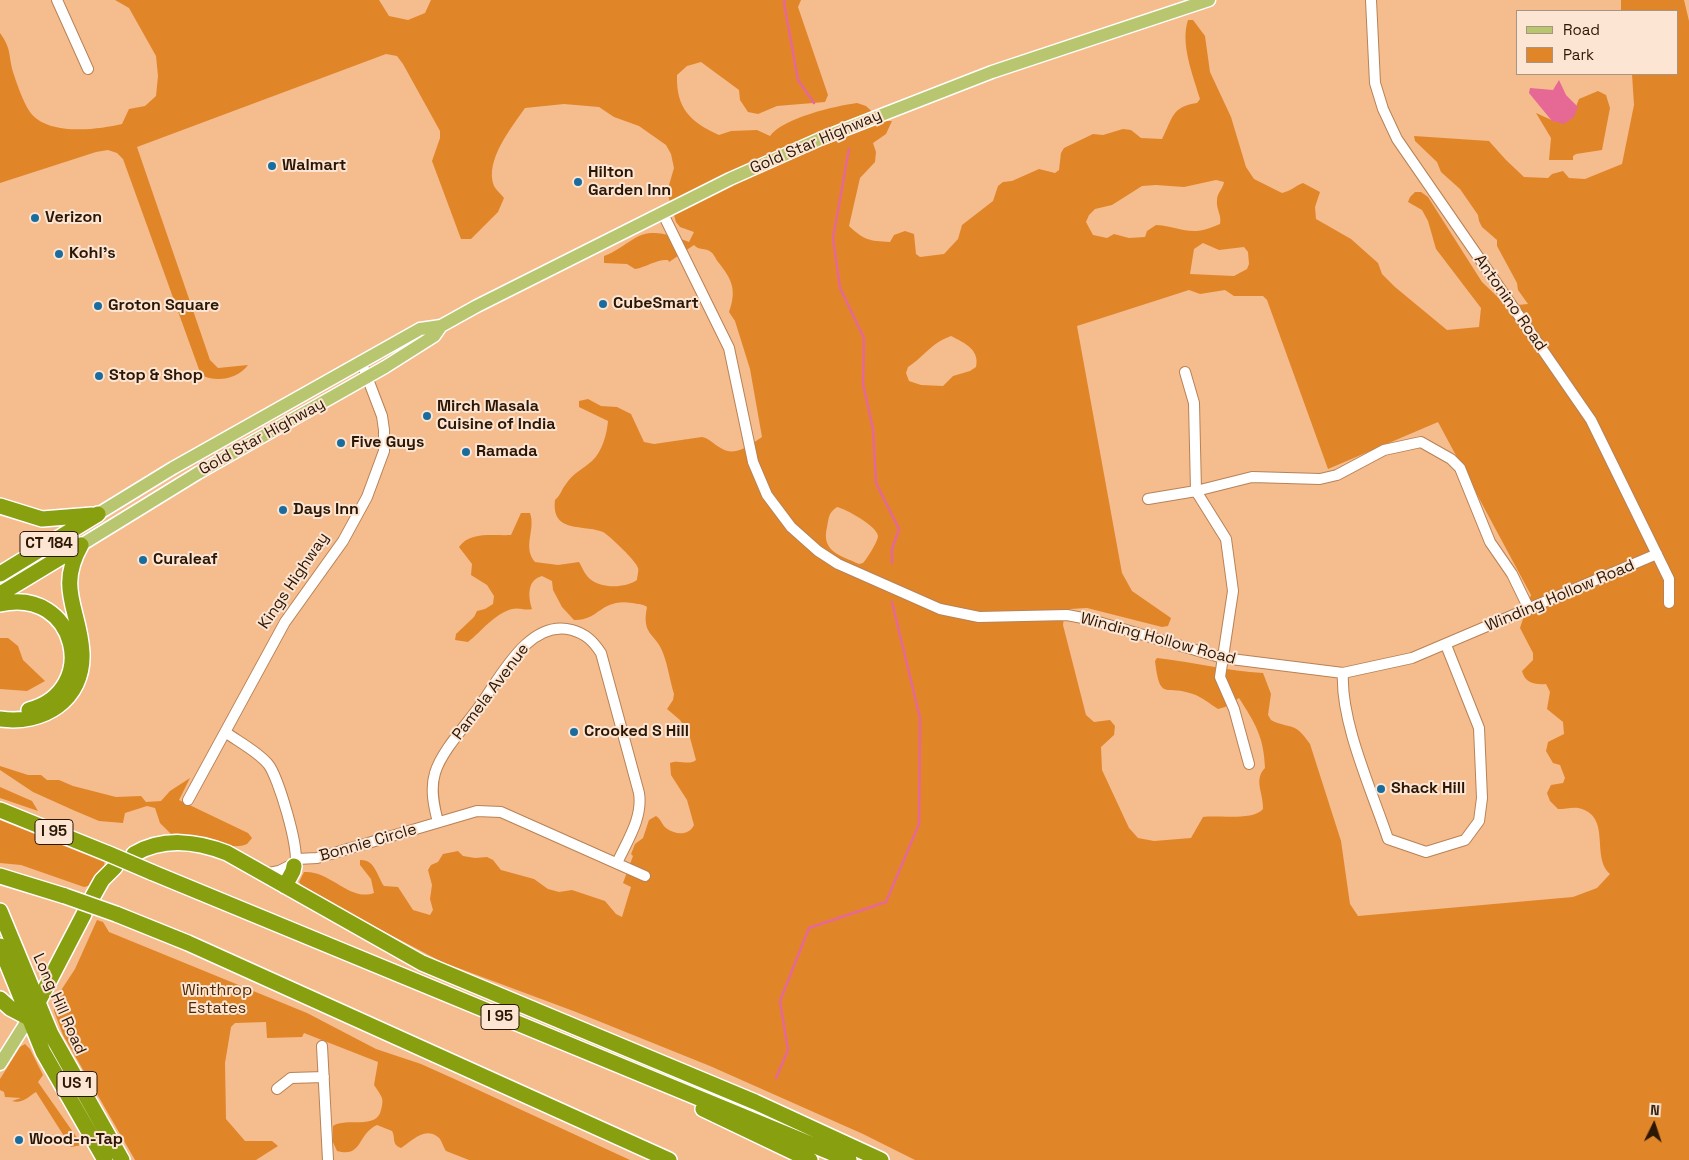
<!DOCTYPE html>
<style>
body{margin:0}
#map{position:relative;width:1689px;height:1160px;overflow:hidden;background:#f5bc8e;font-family:"Space Grotesk",sans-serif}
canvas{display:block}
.legend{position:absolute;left:1516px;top:10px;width:162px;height:65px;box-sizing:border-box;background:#fde5d3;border:1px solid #a99381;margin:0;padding:6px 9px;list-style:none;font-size:15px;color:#2c1705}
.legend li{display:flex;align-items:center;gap:10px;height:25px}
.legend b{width:25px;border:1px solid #a99381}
.north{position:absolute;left:1629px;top:1100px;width:50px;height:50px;-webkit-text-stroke:4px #fde5d3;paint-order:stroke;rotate:4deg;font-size:14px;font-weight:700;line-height:20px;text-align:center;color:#2c1705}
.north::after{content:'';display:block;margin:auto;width:18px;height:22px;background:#2c1705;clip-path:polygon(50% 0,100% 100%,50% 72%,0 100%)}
</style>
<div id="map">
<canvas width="1689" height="1160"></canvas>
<ul class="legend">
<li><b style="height:6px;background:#b8c66f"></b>Road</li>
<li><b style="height:14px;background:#e18529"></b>Park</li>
</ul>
<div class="north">N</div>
</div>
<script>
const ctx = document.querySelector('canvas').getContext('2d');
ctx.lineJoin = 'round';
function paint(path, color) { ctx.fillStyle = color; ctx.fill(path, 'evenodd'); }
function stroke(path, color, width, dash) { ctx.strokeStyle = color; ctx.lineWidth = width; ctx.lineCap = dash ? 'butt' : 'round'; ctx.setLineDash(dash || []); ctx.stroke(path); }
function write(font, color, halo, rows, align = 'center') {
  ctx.font = font + ' "Space Grotesk",sans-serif'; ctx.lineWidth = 4; ctx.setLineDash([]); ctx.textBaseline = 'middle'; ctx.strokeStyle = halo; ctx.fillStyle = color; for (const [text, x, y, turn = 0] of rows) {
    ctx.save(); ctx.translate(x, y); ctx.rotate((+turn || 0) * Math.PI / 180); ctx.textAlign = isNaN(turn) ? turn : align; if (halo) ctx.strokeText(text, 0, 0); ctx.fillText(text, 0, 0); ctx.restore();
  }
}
paint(new Path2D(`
 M115 0H379L389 16 408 20 425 13 431 0H801L798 7 828 95 825 102 777 106 758 114 748 112 740 100 739 90 701 62 687 66 677 75C676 108 690 122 719 135L731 131 757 130 770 136C783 118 835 106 857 103L866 106 882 121H892L886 134 873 143 876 152 875 162 860 178 849 226C864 240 869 241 890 242L894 235 905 231 914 234 916 254 920 257 944 254 958 239 962 225 993 201 998 186 1003 182 1012 181 1039 169 1055 173 1059 170 1061 153 1064 148 1093 134 1103 135 1123 129 1131 130 1141 138 1162 139C1173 118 1171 107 1197 103L1200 99C1193 75 1180 44 1188 20H1193L1205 36 1210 72 1231 117 1246 167 1254 179 1282 193C1291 191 1295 186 1303 183L1320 192 1315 207 1316 219 1351 239 1378 263 1382 274 1395 287 1447 330 1479 327 1481 308 1436 249 1428 221 1422 210 1408 202 1410 197 1415 192H1421L1428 197 1482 282 1507 306 1528 304 1518 290 1517 283 1497 246V240L1482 227 1479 221 1478 215 1460 189 1441 172 1437 162 1415 141 1414 136 1489 141 1506 160 1524 177 1548 178 1552 174 1563 171 1569 178 1585 179 1622 164 1634 105 1632 74H1678V11H1621V0H1684L1689 21V1160H915L863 1134 710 1066 576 1012 442 962 305 890 299 882 304 872C330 870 350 902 374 893L371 879 360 865V860C375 859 377 876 384 886L398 887 413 910 430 915 433 910 430 899 432 885 428 870 431 865 438 862 443 854 458 851 463 856 475 858 487 857 493 860 501 870 534 879 548 889 559 892 572 890 605 901 616 914 622 917 631 887 623 883 633 856 631 854 635 844 643 838 649 820 656 816C661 819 662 825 666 828 675 835 689 836 694 825L687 800 671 775 670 763C679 759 689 766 696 760L689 734 680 720 667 709 673 700 674 694C670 681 668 666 663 653 656 633 641 636 647 607 643 604 638 604 632 603 601 598 599 621 574 620L562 607 553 590 552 581 542 576C527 580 528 596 532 609 524 611 520 607 512 609 494 614 482 631 468 642L455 640 456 634 474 617 477 611 485 609 493 604 494 596 487 585 471 575 472 564 459 547C470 531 494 536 511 535L521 513H530C536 530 522 547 535 562L558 565 579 562C582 567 585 575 590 579 602 589 625 588 637 580 637 577 639 571 638 568 637 562 609 535 603 532 584 524 551 534 555 500 561 495 561 490 566 484 573 473 583 469 592 461 602 452 607 434 608 421L579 407V401L588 399 601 406 617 407 631 414 644 442 654 444 702 437C710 439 712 443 719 447 735 458 748 446 762 437L750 369 735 321 729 312C737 290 732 279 718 262 715 258 714 254 711 252 705 247 699 251 694 245L669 262 668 260C656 259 647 267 635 269L627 264 604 263V256C615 252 622 246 632 240 651 227 669 235 689 242L694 232 680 227 676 222 667 192 674 168 671 154 666 145 639 126 614 117 599 107 564 104 525 108C512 127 484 161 494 186 496 190 501 194 504 198L498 212 471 239H461L432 161 440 138V131L403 64 397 56 386 54 137 147 210 360 218 368 248 365C238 379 216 383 201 375L123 159 117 153 108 150 96 152 0 183V33C12 50 8 54 13 72 17 84 23 102 30 112 47 136 97 130 122 124L129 109 145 106 156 96 158 76 156 56 129 8ZM1216 180 1224 182C1223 189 1217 193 1217 200 1216 210 1222 215 1220 224 1189 238 1184 227 1156 225L1147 231 1145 237 1129 238 1114 234 1107 238 1093 235 1086 222 1089 215 1095 209 1112 205 1142 186 1156 185 1184 187ZM1203 243 1219 250 1244 247 1248 252 1249 264 1247 269 1234 276 1190 274 1194 249ZM1189 290 1200 294 1225 290 1234 296H1263L1267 300 1328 469 1438 422 1531 595 1520 628 1533 653V660L1522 671C1525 683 1535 685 1546 684L1550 692 1547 709 1563 722 1564 734 1548 742 1546 751 1553 763 1560 765 1565 778 1563 783 1551 785 1547 793 1550 801 1558 809C1566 809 1575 806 1582 809 1611 819 1591 857 1610 874L1597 888 1573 897 1358 916 1350 904 1341 841 1310 744C1294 720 1290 730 1271 720L1268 715 1271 694 1263 673C1228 671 1193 662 1157 658L1155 661C1160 703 1166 684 1193 694 1202 697 1210 704 1218 709L1225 707 1239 698C1255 723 1264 737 1265 768 1253 780 1264 794 1263 809 1253 821 1219 815 1203 817L1191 838 1154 841 1138 838 1129 828 1102 770 1101 747 1114 735 1115 726 1110 720 1094 722 1086 715 1063 625 1064 617 1070 609 1087 608 1162 627 1168 626 1171 618 1132 591 1122 573 1077 326ZM951 336C965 343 980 350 976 367L970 371 953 376 943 386 921 385 909 381 906 373 908 367C925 356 931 343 951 336ZM837 507C846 509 877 526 878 536 878 541 867 559 863 563L859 564C840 555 821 552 827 527 829 518 828 513 837 507Z
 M1598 91 1606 95 1610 108 1602 150 1576 154 1573 156V160H1549L1551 138 1536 113 1556 122 1571 119 1579 99Z
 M0 638H8L18 646 23 660 45 681 27 691 0 689Z
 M0 766 28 775H41L47 780H59L73 786 116 797 141 796 146 802 161 801 170 791 190 778 179 800 248 833 252 838 247 844C227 853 196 831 171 834L160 823 155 808 147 806 125 813 123 823 99 821 73 810 33 792 0 770Z
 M0 787 32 801 38 811 0 798Z
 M0 820 104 862 105 867 92 885 84 887 21 865 0 863Z
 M97 920 103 922 109 932 307 1013 376 1049 421 1064 461 1082 630 1160H469L446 1151C443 1147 442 1140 438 1137 424 1126 411 1142 401 1148 391 1144 396 1138 392 1131L377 1125C357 1134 363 1158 337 1151L333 1142V1126C346 1117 377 1130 381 1110 382 1106 383 1101 382 1098 380 1094 377 1089 374 1085L378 1062 304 1033 302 1037 267 1038 266 1022 235 1023 231 1027 225 1063 226 1119 245 1141H272L278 1146 256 1160H135L63 1035 54 1011V1001L75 969Z
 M25 1044 30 1049 43 1075 38 1082 82 1145 71 1147 36 1092C28 1097 22 1104 12 1101L21 1098 5 1097 4 1092 0 1090V1079L20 1047Z`), '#e18529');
paint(new Path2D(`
 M1559 80 1566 95 1578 107 1574 117 1564 124 1552 121 1529 93 1530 88 1553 90Z`), '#e66895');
stroke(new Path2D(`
 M785 0 784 3 798 80 814 103
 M849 149 833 238 840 288 864 338 863 384 873 429 876 483 899 529 892 549V563
 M776 1078 788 1050 780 1001 809 928 886 902 919 824 920 718 892 602`), '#e66895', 2.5);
const minor = new Path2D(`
 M57 0 88 69
 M1371 0 1375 83 1383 109 1397 139 1591 420 1669 579V603
 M663 214 729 348 753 462 767 495 791 527 818 551 838 564 940 609 979 617 1067 615 1088 619 1223 658 1343 673 1412 658 1657 554
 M1185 372 1194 403 1196 491 1226 539 1233 591 1220 677 1234 709 1249 764
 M1148 499 1196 491 1252 477 1320 479 1337 475 1384 450 1421 442 1451 459 1460 468 1490 542 1512 574 1529 609
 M1343 673C1340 721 1372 791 1388 839L1426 852 1465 840 1479 821 1482 798 1479 728 1446 645
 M225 732C239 742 257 751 268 764 278 776 300 850 295 863L279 871 264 874
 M188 800 285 622 343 541 367 497 384 451V430L382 416 361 361
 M438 822C434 807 430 789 435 773 441 752 466 725 479 707 500 678 529 618 572 630 586 634 593 641 601 653L639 793C643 818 627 841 617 863
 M297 859 317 858 477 811 501 812 645 876
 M322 1046 328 1160
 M277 1089 291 1078 324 1077`);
const major = new Path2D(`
 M98 514 173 468 420 329 441 326
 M81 545 198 473 385 367 434 336 441 326 477 306 730 179 820 139 992 72 1209 0
 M0 1064 29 1018`);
const highway = new Path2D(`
 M0 506 42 519 92 515
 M0 574 98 514
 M0 594 81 545
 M0 604C77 586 101 691 29 710
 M0 719C43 725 84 700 82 653 80 610 56 589 81 545
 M0 810 109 854
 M134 854C163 837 197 841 227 853L422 963 755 1102 881 1160
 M151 872 849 1160
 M0 876 65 896
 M285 886 293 871 294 866
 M93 896 102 880 115 867
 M0 911 51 1034 122 1160
 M116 914 188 943 669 1160
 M0 946 43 1052 105 1160
 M0 999 10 1008 29 1018
 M34 1010 84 914
 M703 1109 810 1160`);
stroke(minor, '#b88255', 12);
stroke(major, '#fff', 15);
stroke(highway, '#fff', 18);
stroke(minor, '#fff', 10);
stroke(major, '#b8c66f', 12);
stroke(highway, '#88a00f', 15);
const highwayBridge = new Path2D(`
 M109 854 151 872
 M65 896 116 914`);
stroke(highwayBridge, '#fff', 18, []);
stroke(highwayBridge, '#88a00f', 15);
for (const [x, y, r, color] of [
 [272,166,5,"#186d9e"],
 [578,182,5,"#186d9e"],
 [35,218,5,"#186d9e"],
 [59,254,5,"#186d9e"],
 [603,304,5,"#186d9e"],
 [98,306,5,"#186d9e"],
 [99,376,5,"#186d9e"],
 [427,416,5,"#186d9e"],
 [341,443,5,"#186d9e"],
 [466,452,5,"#186d9e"],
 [283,510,5,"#186d9e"],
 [143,560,5,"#186d9e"],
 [574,732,5,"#186d9e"],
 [1381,789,5,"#186d9e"],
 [19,1140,5,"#186d9e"]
]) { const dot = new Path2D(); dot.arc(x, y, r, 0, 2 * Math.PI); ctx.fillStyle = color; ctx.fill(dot); stroke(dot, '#fde5d3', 2); }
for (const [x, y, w] of [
 [49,544,58],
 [54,832,38],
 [500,1017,38],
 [77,1084,40]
]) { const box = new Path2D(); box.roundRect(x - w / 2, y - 12.5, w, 25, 4); ctx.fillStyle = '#fde5d3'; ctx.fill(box); stroke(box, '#2c1705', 1); }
write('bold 15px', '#2c1705', null, [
 ["CT 184",49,544],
 ["I 95",54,832],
 ["I 95",500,1017],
 ["US 1",77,1084]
]);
write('16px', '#2c1705', '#fde5d3', [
 ["Gold Star Highway",816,142,-23],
 ["Antonino Road",1510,303,55],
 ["Gold Star Highway",262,437,-29],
 ["Kings Highway",294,581,-56],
 ["Winding Hollow Road",1560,596,-23],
 ["Winding Hollow Road",1158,639,15],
 ["Pamela Avenue",491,692,-53],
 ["Bonnie Circle",368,843,-16],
 ["Long Hill Road",59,1004,66]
]);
write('bold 16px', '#2c1705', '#fde5d3', [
 ["Walmart",282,166],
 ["Hilton",588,173],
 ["Garden Inn",588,191],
 ["Verizon",45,218],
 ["Kohl's",69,254],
 ["CubeSmart",613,304],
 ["Groton Square",108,306],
 ["Stop & Shop",109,376],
 ["Mirch Masala",437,407],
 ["Cuisine of India",437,425],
 ["Five Guys",351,443],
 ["Ramada",476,452],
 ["Days Inn",293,510],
 ["Curaleaf",153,560],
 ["Crooked S Hill",584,732],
 ["Shack Hill",1391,789],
 ["Wood-n-Tap",29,1140]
], 'left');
write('16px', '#502900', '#fde5d3', [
 ["Winthrop",217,991],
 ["Estates",217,1009]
]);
</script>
